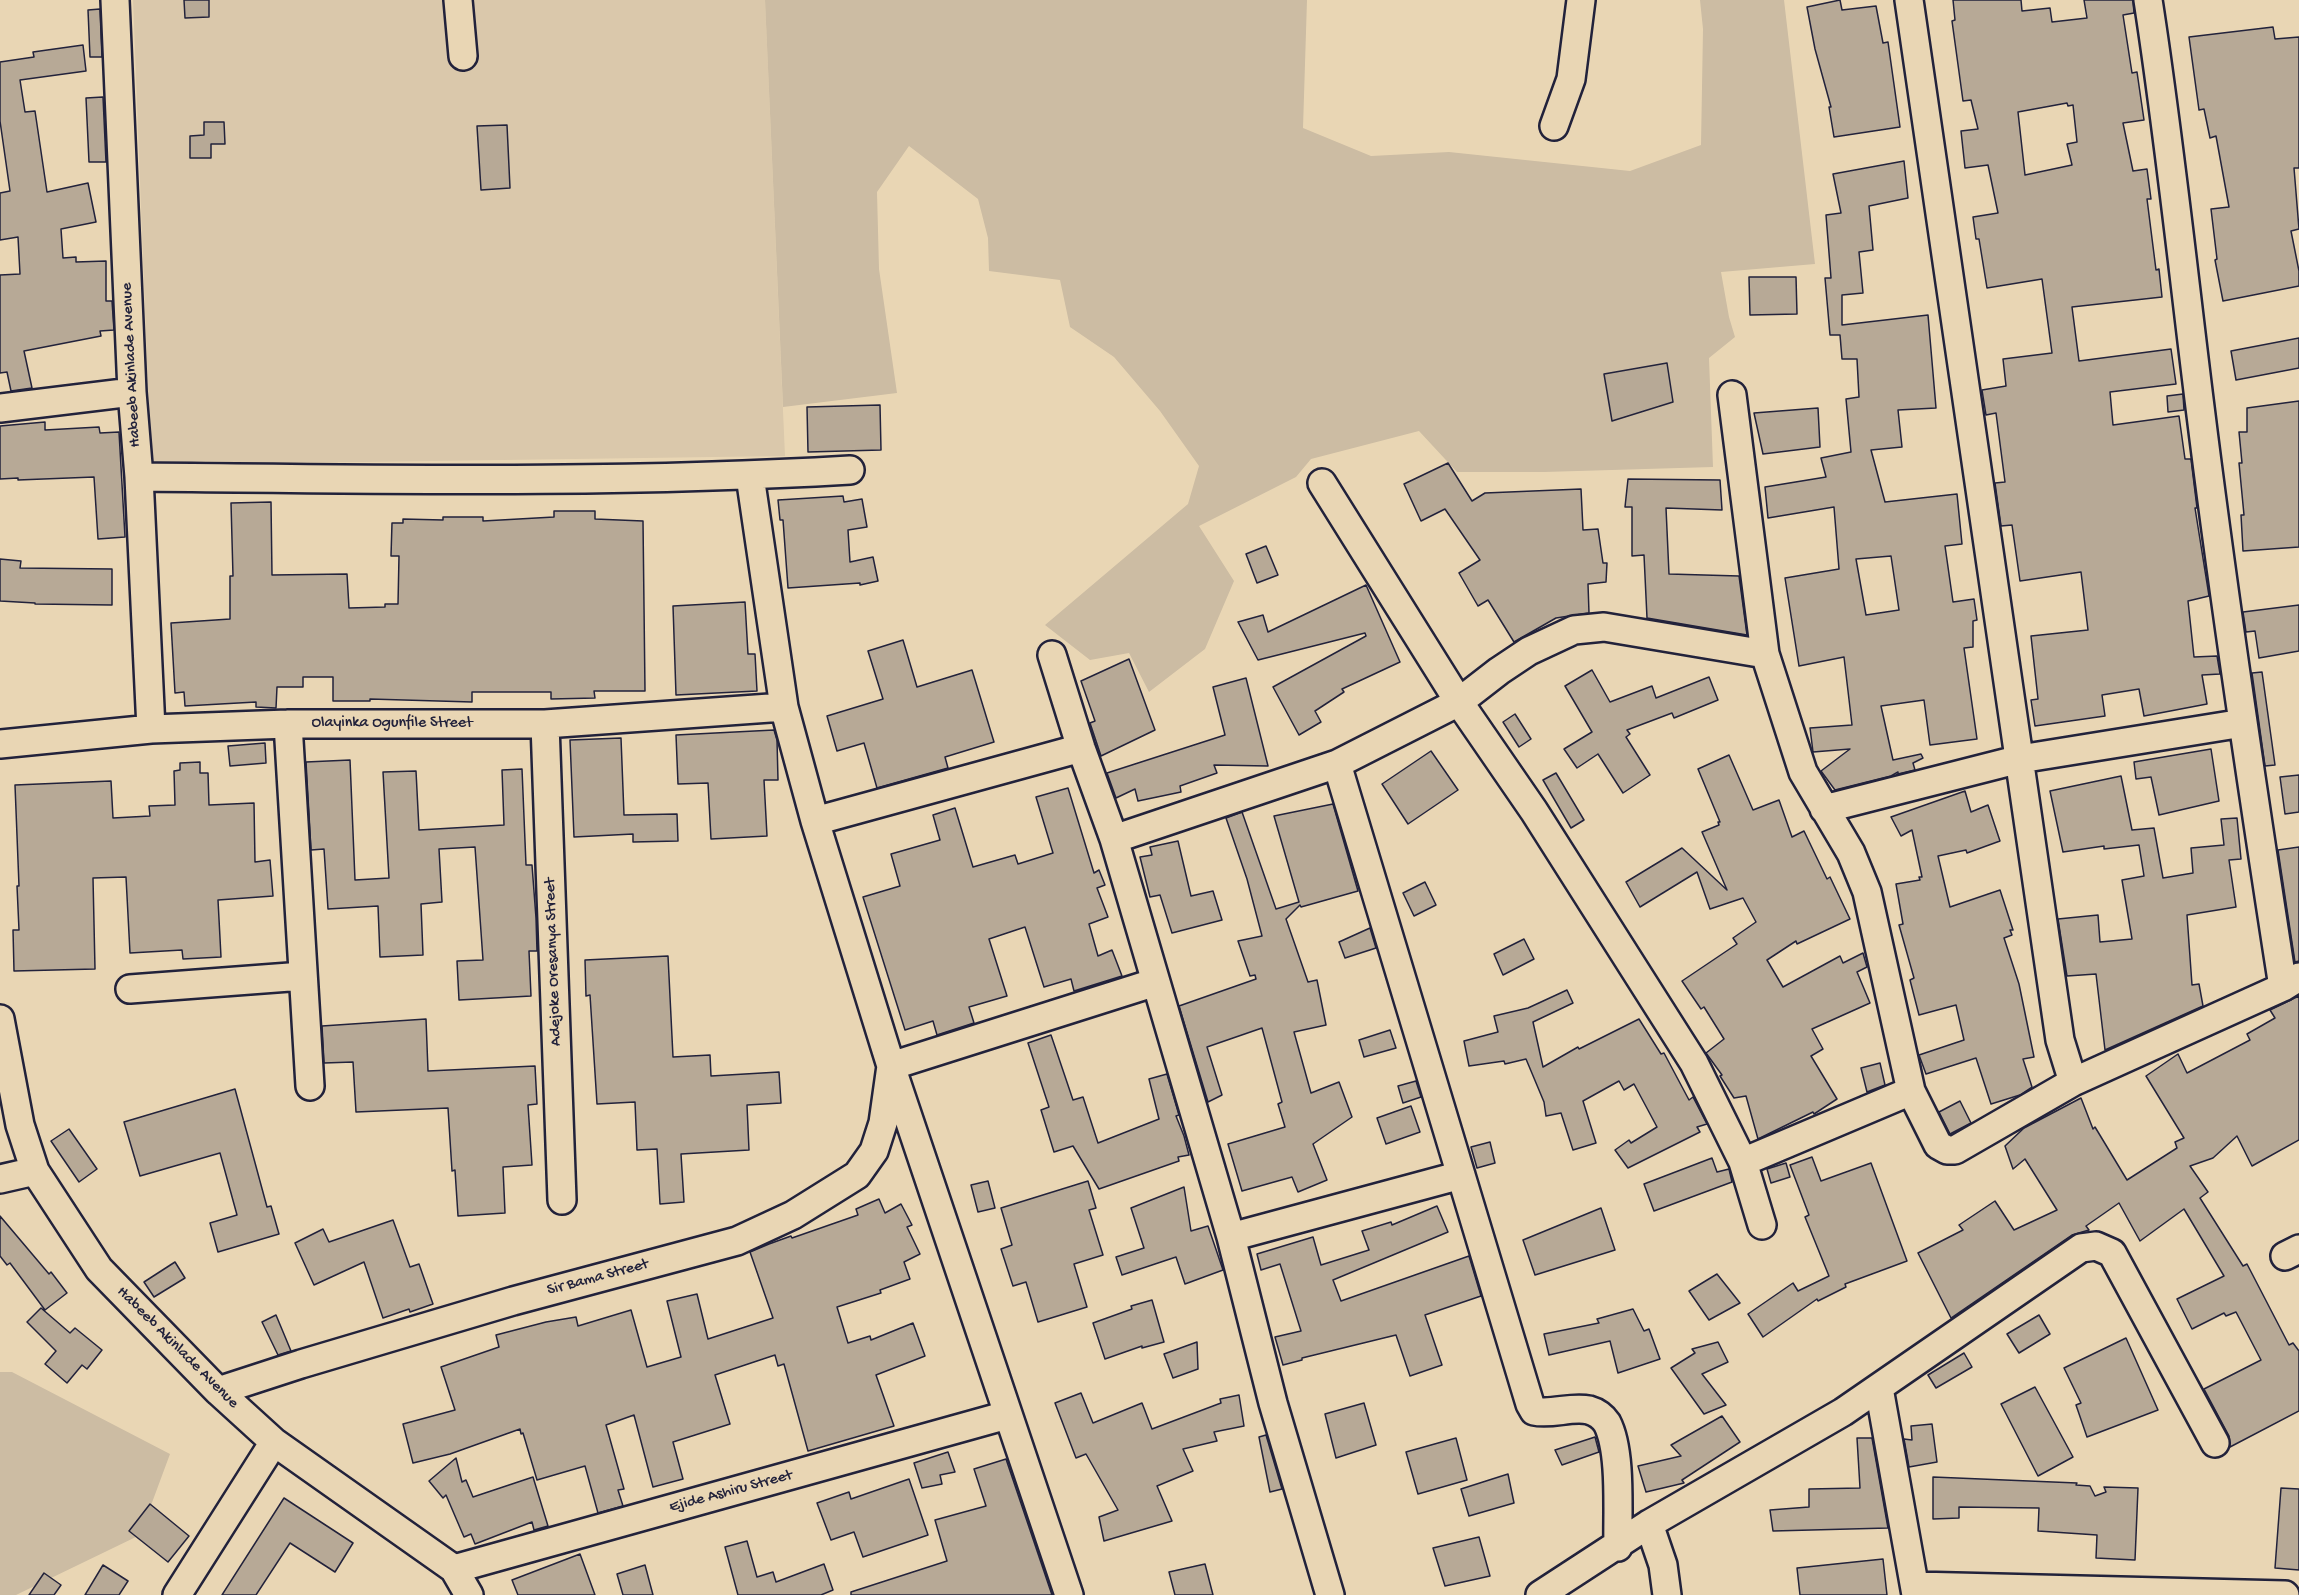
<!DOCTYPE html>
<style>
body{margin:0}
canvas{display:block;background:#e9d6b4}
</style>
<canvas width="2299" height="1595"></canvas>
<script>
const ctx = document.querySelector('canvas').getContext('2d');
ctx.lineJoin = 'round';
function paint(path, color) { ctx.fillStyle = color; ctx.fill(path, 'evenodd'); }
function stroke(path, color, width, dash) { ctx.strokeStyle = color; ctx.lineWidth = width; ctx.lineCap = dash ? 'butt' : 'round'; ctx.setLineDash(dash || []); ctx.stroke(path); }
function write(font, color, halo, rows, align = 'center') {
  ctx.font = font + ' "Gochi Hand",sans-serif'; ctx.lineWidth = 4.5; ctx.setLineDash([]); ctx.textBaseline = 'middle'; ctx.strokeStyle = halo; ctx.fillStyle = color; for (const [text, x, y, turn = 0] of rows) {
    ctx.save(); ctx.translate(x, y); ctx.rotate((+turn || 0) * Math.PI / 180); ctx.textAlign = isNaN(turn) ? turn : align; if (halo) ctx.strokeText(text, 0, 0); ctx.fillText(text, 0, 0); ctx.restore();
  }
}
paint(new Path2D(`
 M133 0H765L785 456 151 465Z`), '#dac8ab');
paint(new Path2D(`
 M765 0H1307L1303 128 1371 156 1449 152 1630 171 1701 145 1703 29 1700 0H1784L1815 264 1721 272 1729 317 1735 337 1709 358 1713 467 1544 472H1457L1419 431 1311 459 1296 477 1199 526 1234 581 1205 649 1149 692 1129 653 1090 660 1045 625 1188 504 1199 466 1160 411 1114 357 1070 327 1060 280 989 271 988 238 978 199 909 146 877 192 879 269 897 393 783 407Z
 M0 1372H12L170 1454 140 1535 16 1595H0Z`), '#ccbca3');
const building = new Path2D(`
 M184 0H209V17L185 18Z
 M1840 0 1842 10 1876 6 1883 43 1888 42 1900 127 1834 137 1829 107H1831L1815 49 1807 7Z
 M1953 0H2021L2022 11 2050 8 2052 22 2087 18 2084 0H2133L2134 13 2123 15 2132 73 2137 72 2144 120 2123 123 2133 171 2147 169 2151 199H2147L2156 270 2159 269 2162 297 2072 307 2079 361 2171 349 2176 384 2110 392 2113 425 2179 416 2185 459H2191L2197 508H2195L2209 596 2188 601 2194 657 2217 656 2220 674 2202 675 2207 704 2144 716 2139 689 2102 695 2105 716 2035 726 2031 700 2038 699 2031 636 2088 630 2081 572 2020 581 2012 525 2001 526 1995 483 2005 482 1996 413 1986 415 1982 390 2006 386 2003 359 2052 353 2042 279 1987 288 1979 239H1976L1973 217 1998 213 1988 165 1965 168 1961 131 1978 129 1971 100 1963 101 1952 21 1955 20ZM2067 103 2068 106 2073 105 2077 142 2067 144 2072 165 2025 175 2018 112Z
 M100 9 102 57H90L88 10Z
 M2273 27 2275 39 2299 37V168H2294L2299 229 2291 231 2299 271V286L2223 301 2215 260 2217 259 2211 209 2229 207 2216 136 2210 138 2204 109 2199 110 2189 37Z
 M83 45 86 71 20 80 25 112 35 111 47 192 88 183 96 222 61 229 63 258 76 257V262L106 261V301H112L114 330 100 331 101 336 24 351 32 388 11 391 7 372 0 373V275L20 274 18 237 0 240V193L10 191 0 121V62L34 57 33 52Z
 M103 97 106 162H89L86 98Z
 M204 122H224L225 144H211V158H190V136L204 135Z
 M507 125 510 188 481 190 477 126Z
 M1904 161 1908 198 1869 206 1873 250 1859 252 1863 293 1842 295V325L1928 315 1936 408 1898 410 1902 447 1871 450 1885 502 1957 494 1962 544 1945 546 1953 602 1974 599 1977 620 1973 621V647L1964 648 1977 739 1930 745 1924 700 1881 706 1893 760 1921 754 1923 758 1913 763 1915 770 1898 774V772L1891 776 1835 790 1821 771 1850 749 1813 752 1810 728 1852 725 1844 657 1799 666 1785 578 1839 569 1834 507 1768 518 1765 487 1826 477 1821 458 1851 452 1846 399 1859 397 1857 359H1842L1840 335H1830L1825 278H1831L1826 215 1841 213 1833 174ZM1891 556 1899 610 1866 615 1856 559Z
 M1749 277H1796L1797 314 1750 315Z
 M2299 338V368L2236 380 2231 351Z
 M1667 363 1673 402 1612 421 1604 374Z
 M2183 394 2184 410 2168 412 2167 396Z
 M2299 401V547L2243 551 2241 515H2244L2239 463H2242L2239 432H2247V408Z
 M880 405 881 450 808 452 807 407Z
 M1818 408 1820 447 1763 454 1754 413Z
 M45 422V430L99 427 100 433 119 432 125 537 98 539 94 477 18 480V478L0 479V426Z
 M1448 463 1472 501 1485 493 1581 489 1583 530 1598 529 1603 563H1607L1606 582 1588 584 1589 613 1556 618 1514 642 1488 600 1478 606 1459 573 1480 560 1445 509 1421 521 1404 484Z
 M1628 479 1720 480 1722 510 1666 508 1669 574 1739 576 1747 635 1647 618 1644 555 1632 556V507H1625Z
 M843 496 844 502 862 499 867 527 848 530 850 562 873 557 878 581 860 585V583L788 588 783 520H780L778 500Z
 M271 502 272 575 347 574 349 608 385 607V604H398L399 556H391L392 523H403V519L443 520V517H483V521L554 517V511H595V519L643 521 645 691H594L595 698 551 699V692H472V702L370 699V701H333V677H303V687H277L276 708 256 707V702L185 706 184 692 175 693 171 623 230 619V576H233L231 503Z
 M1266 546 1278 575 1257 583 1246 554Z
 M0 559 21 561 20 568 112 569V605L35 604V603L0 601Z
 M1366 585 1400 662 1342 689 1344 692 1315 711 1321 722 1299 735 1273 687 1366 636 1365 633 1258 660 1238 622 1263 615 1268 632Z
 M745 602 748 654H755L757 691 676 695 673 606Z
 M2299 605V651L2259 658 2255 631 2246 632 2243 612Z
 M903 640 917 687 972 670 994 742 945 757 948 768 877 788 864 743 837 751 827 716 883 699 868 651Z
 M1129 659 1155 730 1101 756 1090 723 1095 721 1081 681Z
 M1592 670 1610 702 1652 686 1656 698 1709 677 1718 700 1674 718 1672 713 1627 730 1630 734 1626 737 1650 775 1623 793 1598 754 1577 768 1564 749 1592 732 1565 686Z
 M2262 672 2275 765 2265 766 2252 673Z
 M1246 678 1268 766 1214 765 1217 773 1180 786 1181 792 1138 801 1135 789 1116 798 1107 773 1225 735 1213 687Z
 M1515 714 1531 739 1519 747 1503 722Z
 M774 730 777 740 778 780H764L767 836 711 839 708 783 678 784 676 735Z
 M621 738 624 815 677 814 678 841 633 842V834L574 837 570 740Z
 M265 743 266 763 230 766 228 746Z
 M2211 749 2219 801 2159 815 2151 777 2136 779 2134 762Z
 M1431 751 1458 790 1408 824 1382 784Z
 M1729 755 1753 810 1779 800 1792 837 1804 831 1827 879 1830 877 1850 919 1797 944 1796 941 1767 960 1783 987 1840 956 1843 963 1863 953 1867 967 1857 972 1870 1003 1812 1029 1823 1049 1811 1056 1837 1099 1814 1114 1813 1112 1758 1139 1746 1096 1734 1098 1720 1076 1722 1075 1706 1053 1724 1039 1704 1007 1701 1009 1682 981 1737 944 1733 938 1756 922 1743 898 1710 909 1697 872 1640 907 1626 882 1682 848 1727 890 1702 832 1719 825 1718 822H1720L1698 769Z
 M350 760 355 880 389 878 383 772 416 771 419 830 504 825 502 770 522 769 526 865H532L536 918 537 951H529L531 996 459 1000 457 961 483 960 475 847 439 849 442 902 421 904 423 955 380 957 378 906 328 909 324 849 311 850 306 762Z
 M200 762V773H208L209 805 254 803 255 862 270 860 273 896 218 900 221 957 183 959 182 950 130 953 126 877 93 878 95 969 14 971 13 930H19L17 886H19L15 785 111 781 113 818 150 816 149 806 175 805 174 771 180 770V763Z
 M1556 773 1584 820 1571 828 1543 780Z
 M2299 775V812L2285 814 2280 777Z
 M2121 776 2132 830 2154 828 2163 878 2193 873 2191 848 2224 845 2221 819 2237 818 2241 859 2229 860 2236 907 2187 915 2192 985 2199 984 2203 1006 2105 1050 2096 974 2067 976 2058 919 2098 915 2100 942 2132 939 2122 880 2144 876 2139 845 2104 849V846L2063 852 2050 791Z
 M1068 788 1094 873 1099 870 1105 885 1097 888 1108 917 1089 924 1098 956 1112 950 1122 976 1074 991 1071 979 1044 987 1025 927 989 939 1007 996 969 1007 974 1023 937 1035 933 1021 905 1030 863 897 900 886 891 854 940 840 933 815 955 808 973 867 1015 855 1018 864 1053 853 1036 797Z
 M1965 791 1971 812 1988 805 2000 841 1967 853 1966 850 1938 856 1950 907 2000 890 2013 930H2010L2012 935 2004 938 2019 984 2034 1057 2023 1059 2032 1087 2020 1095 1991 1104 1976 1058 1926 1074 1919 1055 1964 1040 1956 1005 1919 1015 1910 980 1914 978 1899 925 1903 924 1896 884 1920 880 1919 877H1922L1912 830 1901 836 1891 817Z
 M1333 804 1358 891 1301 907 1300 905 1286 919 1308 982 1317 980 1326 1025 1294 1032 1311 1093 1339 1082 1352 1117 1313 1144 1327 1180 1298 1192 1292 1177 1242 1191 1228 1144 1285 1127 1278 1104 1282 1102 1262 1028 1207 1047 1222 1095 1208 1102 1179 1006 1256 979 1255 975 1250 976 1238 941 1262 936 1247 879 1226 818 1242 812 1276 909 1299 902 1274 816Z
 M1178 841 1191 896 1213 891 1222 920 1172 933 1160 895 1150 897 1140 857 1152 855 1150 847Z
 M2299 847V961L2295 962 2278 850Z
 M1425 882 1436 905 1414 916 1403 893Z
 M1370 928 1376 948 1345 958 1339 942Z
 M1524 939 1534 959 1503 975 1494 954Z
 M668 956 673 1057 710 1055 711 1076 779 1072 781 1103 747 1105 749 1150 681 1154 684 1202 660 1204 657 1149 637 1150 635 1102 597 1104 590 995 586 996 585 960Z
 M1567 990 1573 1003 1533 1022 1543 1067 1578 1047 1579 1049 1639 1019 1661 1054 1664 1053 1689 1100 1693 1097 1707 1124 1697 1127 1700 1132 1628 1168 1615 1150 1629 1140 1631 1143 1657 1127 1634 1084 1624 1090 1619 1081 1583 1101 1596 1143 1573 1150 1561 1113 1546 1116 1544 1102 1526 1059 1505 1064 1504 1061 1469 1066 1464 1041 1498 1032 1494 1016 1528 1008Z
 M2299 996V1140L2252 1166 2237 1136 2213 1158 2190 1166 2208 1192 2200 1198 2243 1266 2247 1264 2289 1345 2293 1343 2299 1351V1411L2230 1447 2229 1436 2204 1389 2261 1360 2236 1312 2226 1316 2224 1313 2192 1329 2177 1299 2224 1276 2184 1209 2140 1241 2119 1203 2086 1226 2089 1230 2072 1235 1951 1318 1918 1253 1963 1230 1959 1225 1995 1201 2014 1230 2057 1210 2025 1159 2013 1169 2005 1146 2024 1128 2081 1098 2093 1129 2095 1127 2127 1180 2177 1148 2175 1142 2184 1138 2146 1076 2178 1054 2187 1073 2250 1040 2247 1034 2275 1018 2270 1010Z
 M426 1019 428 1071 535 1066 537 1104 528 1105 532 1165 503 1167 505 1213 458 1216 455 1170 452 1171 448 1108 356 1112 353 1062 324 1063 322 1026Z
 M1390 1030 1396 1048 1364 1057 1359 1040Z
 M1051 1035 1073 1100 1083 1097 1098 1143 1159 1119 1149 1079 1167 1074 1179 1115 1176 1116 1184 1136 1189 1155 1178 1157 1179 1161 1099 1189 1073 1146 1054 1152 1041 1110 1049 1107 1028 1043Z
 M1880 1063 1885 1085 1867 1092 1861 1068Z
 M1416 1081 1421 1097 1403 1103 1398 1086Z
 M235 1089 267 1207 271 1206 279 1234 218 1252 210 1223 237 1215 220 1153 140 1176 124 1122Z
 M1960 1101 1971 1123 1950 1134 1939 1112Z
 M1411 1106 1420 1132 1386 1144 1377 1118Z
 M69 1129 97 1169 79 1182 51 1141Z
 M1490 1142 1495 1163 1477 1168 1471 1147Z
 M1812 1157 1821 1181 1871 1163 1907 1261 1845 1284 1846 1287 1818 1301 1817 1299 1763 1337 1748 1314 1793 1283 1798 1291 1829 1276 1805 1217 1809 1215 1790 1165Z
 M1712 1158 1717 1172 1729 1169 1732 1182 1654 1211 1644 1184Z
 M1786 1163 1790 1177 1771 1183 1767 1169Z
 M988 1181 995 1208 978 1212 971 1185Z
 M1088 1181 1096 1208 1089 1210 1103 1255 1074 1264 1087 1307 1038 1322 1026 1282 1013 1286 1001 1249 1012 1245 1001 1208Z
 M1184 1187 1191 1231 1208 1226 1223 1270 1185 1284 1176 1257 1122 1275 1116 1257 1144 1248 1131 1208Z
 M879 1199 885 1213 901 1204 912 1225 907 1227 920 1254 904 1262 910 1279 880 1290 881 1293 837 1307 848 1343 870 1336 871 1340 913 1323 925 1356 876 1375 894 1426 808 1451 784 1364 778 1366 775 1355 715 1375 730 1424 673 1442 683 1479 653 1487 634 1415 606 1425 624 1489 618 1490 623 1506 598 1513 585 1466 537 1480 523 1433 521 1434 520 1429 450 1454 413 1463 403 1424 455 1410 441 1367 499 1347 496 1335 546 1322 576 1317 578 1326 631 1310 647 1367 681 1357 667 1301 697 1294 708 1339 773 1318 750 1252 769 1244 791 1236 792 1238 858 1215 856 1209Z
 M1437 1206 1448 1232 1333 1280 1341 1301 1469 1256 1481 1296 1425 1315 1442 1365 1410 1376 1396 1335 1302 1358V1360L1283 1365 1275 1337 1301 1331 1280 1264 1261 1270 1257 1254 1313 1237 1321 1265 1369 1250 1362 1231 1391 1222 1392 1225Z
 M1601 1208 1615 1250 1535 1275 1523 1240Z
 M0 1216 49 1274 51 1272 67 1293 45 1310 10 1263 7 1265 0 1256Z
 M393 1220 410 1267 419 1264 433 1304 410 1312 409 1309 383 1318 364 1262 314 1285 295 1243 323 1229 329 1242Z
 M175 1262 185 1278 154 1297 144 1282Z
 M1717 1274 1740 1303 1709 1320 1689 1291Z
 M1152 1300 1164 1342 1142 1348V1346L1105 1359 1093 1323 1132 1309 1131 1306Z
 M41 1308 70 1333 75 1328 102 1350 87 1369 82 1365 67 1383 45 1364 56 1351 27 1322Z
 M1633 1309 1644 1331 1649 1329 1660 1359 1618 1373 1610 1341 1549 1355 1544 1334 1599 1323 1597 1319Z
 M276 1315 291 1351 278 1355 262 1322Z
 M2039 1315 2050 1334 2019 1353 2007 1334Z
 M2126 1338 2158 1410 2087 1437 2076 1405 2081 1403 2064 1368Z
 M1197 1342 1198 1369 1173 1378 1164 1354Z
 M1718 1342 1728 1362 1702 1374 1726 1405 1704 1414 1671 1368 1695 1353 1692 1349Z
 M1964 1353 1972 1367 1936 1388 1928 1375Z
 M2035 1387 2073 1457 2038 1476 2001 1404Z
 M1081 1393 1093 1423 1142 1403 1152 1429 1221 1403 1220 1399 1239 1395 1244 1426 1214 1432 1217 1441 1183 1449 1193 1471 1157 1486 1172 1521 1104 1541 1099 1517 1118 1510 1086 1454 1076 1458 1055 1403Z
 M1364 1403 1376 1445 1336 1458 1325 1414Z
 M1722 1416 1740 1442 1682 1480 1684 1483 1646 1492 1638 1466 1681 1456 1671 1445Z
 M1932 1424 1937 1462 1909 1467 1904 1439 1912 1440 1911 1426Z
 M1266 1435 1282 1489 1270 1492 1259 1437Z
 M1595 1437 1599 1452 1562 1465 1555 1450Z
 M1456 1438 1467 1480 1418 1494 1406 1452Z
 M1857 1438H1872L1888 1528 1773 1531 1770 1510 1809 1507V1489L1860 1488Z
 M948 1452 955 1472 940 1475 942 1484 922 1488 914 1463Z
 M456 1458 462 1482 466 1480 473 1497 533 1477 548 1526 534 1530 532 1522 475 1544 471 1534 464 1537 446 1495 443 1498 429 1481Z
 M1006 1459 1052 1595H851V1592L947 1561 935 1520 986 1506 974 1469Z
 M1508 1474 1514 1503 1469 1516 1461 1489Z
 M1933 1477 2077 1483 2076 1485 2090 1486 2095 1496 2106 1492 2104 1487 2138 1488 2135 1560 2096 1558 2097 1535 2038 1531 2039 1508 1959 1507V1518L1933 1519Z
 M909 1479 928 1535 863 1557 854 1532 831 1540 817 1503 849 1492 851 1499Z
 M2281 1488 2299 1489V1570L2275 1568Z
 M284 1498 353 1543 335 1572 290 1543 256 1595H222Z
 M150 1504 189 1536 168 1562 129 1531Z
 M1479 1537 1490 1576 1445 1586 1433 1548Z
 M747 1541 757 1577 773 1572 776 1582 824 1564 833 1590 821 1595H738L725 1547Z
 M580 1554 595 1595H518L512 1580Z
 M1883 1559 1887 1595H1800L1797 1568Z
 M1205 1564 1213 1595H1175L1169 1572Z
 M103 1565 128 1581 119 1595H85Z
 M645 1565 653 1595H623L617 1574Z
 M44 1573 61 1585 54 1595H29Z`);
paint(building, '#b7a996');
stroke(building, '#22223b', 1.5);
const minor = new Path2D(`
 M115 0 132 392 139 477 151 729
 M458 0 463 56
 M1909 0 2060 1040 2073 1082
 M2148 0C2169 135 2183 271 2200 407 2224 601 2253 794 2283 987
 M1554 126 1571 79 1581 0
 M1732 395 1765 654 1803 772 1851 853 1867 892 1911 1091 1938 1145 1947 1150H1955L2073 1082 2283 987 2299 977
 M0 408 132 392
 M750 476 784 707 815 821 891 1066 1069 1595
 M139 477C376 479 613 484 850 470
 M1322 483 1459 702 1534 811 1694 1063 1743 1162 1762 1225
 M1052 655 1081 748 1114 839 1156 982 1231 1237 1273 1403 1330 1595
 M288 724 310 1086
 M545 724 562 1200
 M0 744 151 729 288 724H545L784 707
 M1337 764 1530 1404 1534 1411C1552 1415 1571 1406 1589 1410 1596 1412 1603 1417 1607 1423 1622 1452 1617 1514 1618 1547
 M1824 809 2020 759 2243 723
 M815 821 1081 748
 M1114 839 1337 764 1459 702 1499 671 1529 651 1574 630 1604 627 1765 654
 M130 989 303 976
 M0 1019 20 1125 35 1171 99 1269 218 1391 274 1442 454 1569 469 1595
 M1743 1162 1911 1091
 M0 1179 35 1171
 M1231 1237 1461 1175
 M2285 1256 2299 1249
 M1879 1388 1916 1595
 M218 1391 301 1364 513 1301 737 1241 793 1215 857 1175 874 1151 883 1123 891 1066 1156 982
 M1649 1524 1663 1565 1667 1595
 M454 1569 1007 1415
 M1915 1586 2285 1595
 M177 1595 274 1442
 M1540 1595 1649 1524 1843 1412 2081 1248 2096 1246 2112 1253 2215 1443`);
stroke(minor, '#22223b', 32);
stroke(minor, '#e9d6b4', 27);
write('16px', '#22223b', '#e9d6b4', [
 ["Habeeb Akinlade Avenue",132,365,-93],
 ["Olayinka Ogunfile Street",392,724],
 ["Adejoke Oresanya Street",554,962,-92],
 ["Sir Bama Street",598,1278,-15],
 ["Habeeb Akinlade Avenue",177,1348,45],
 ["Ejide Ashiru Street",731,1492,-15]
]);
</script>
